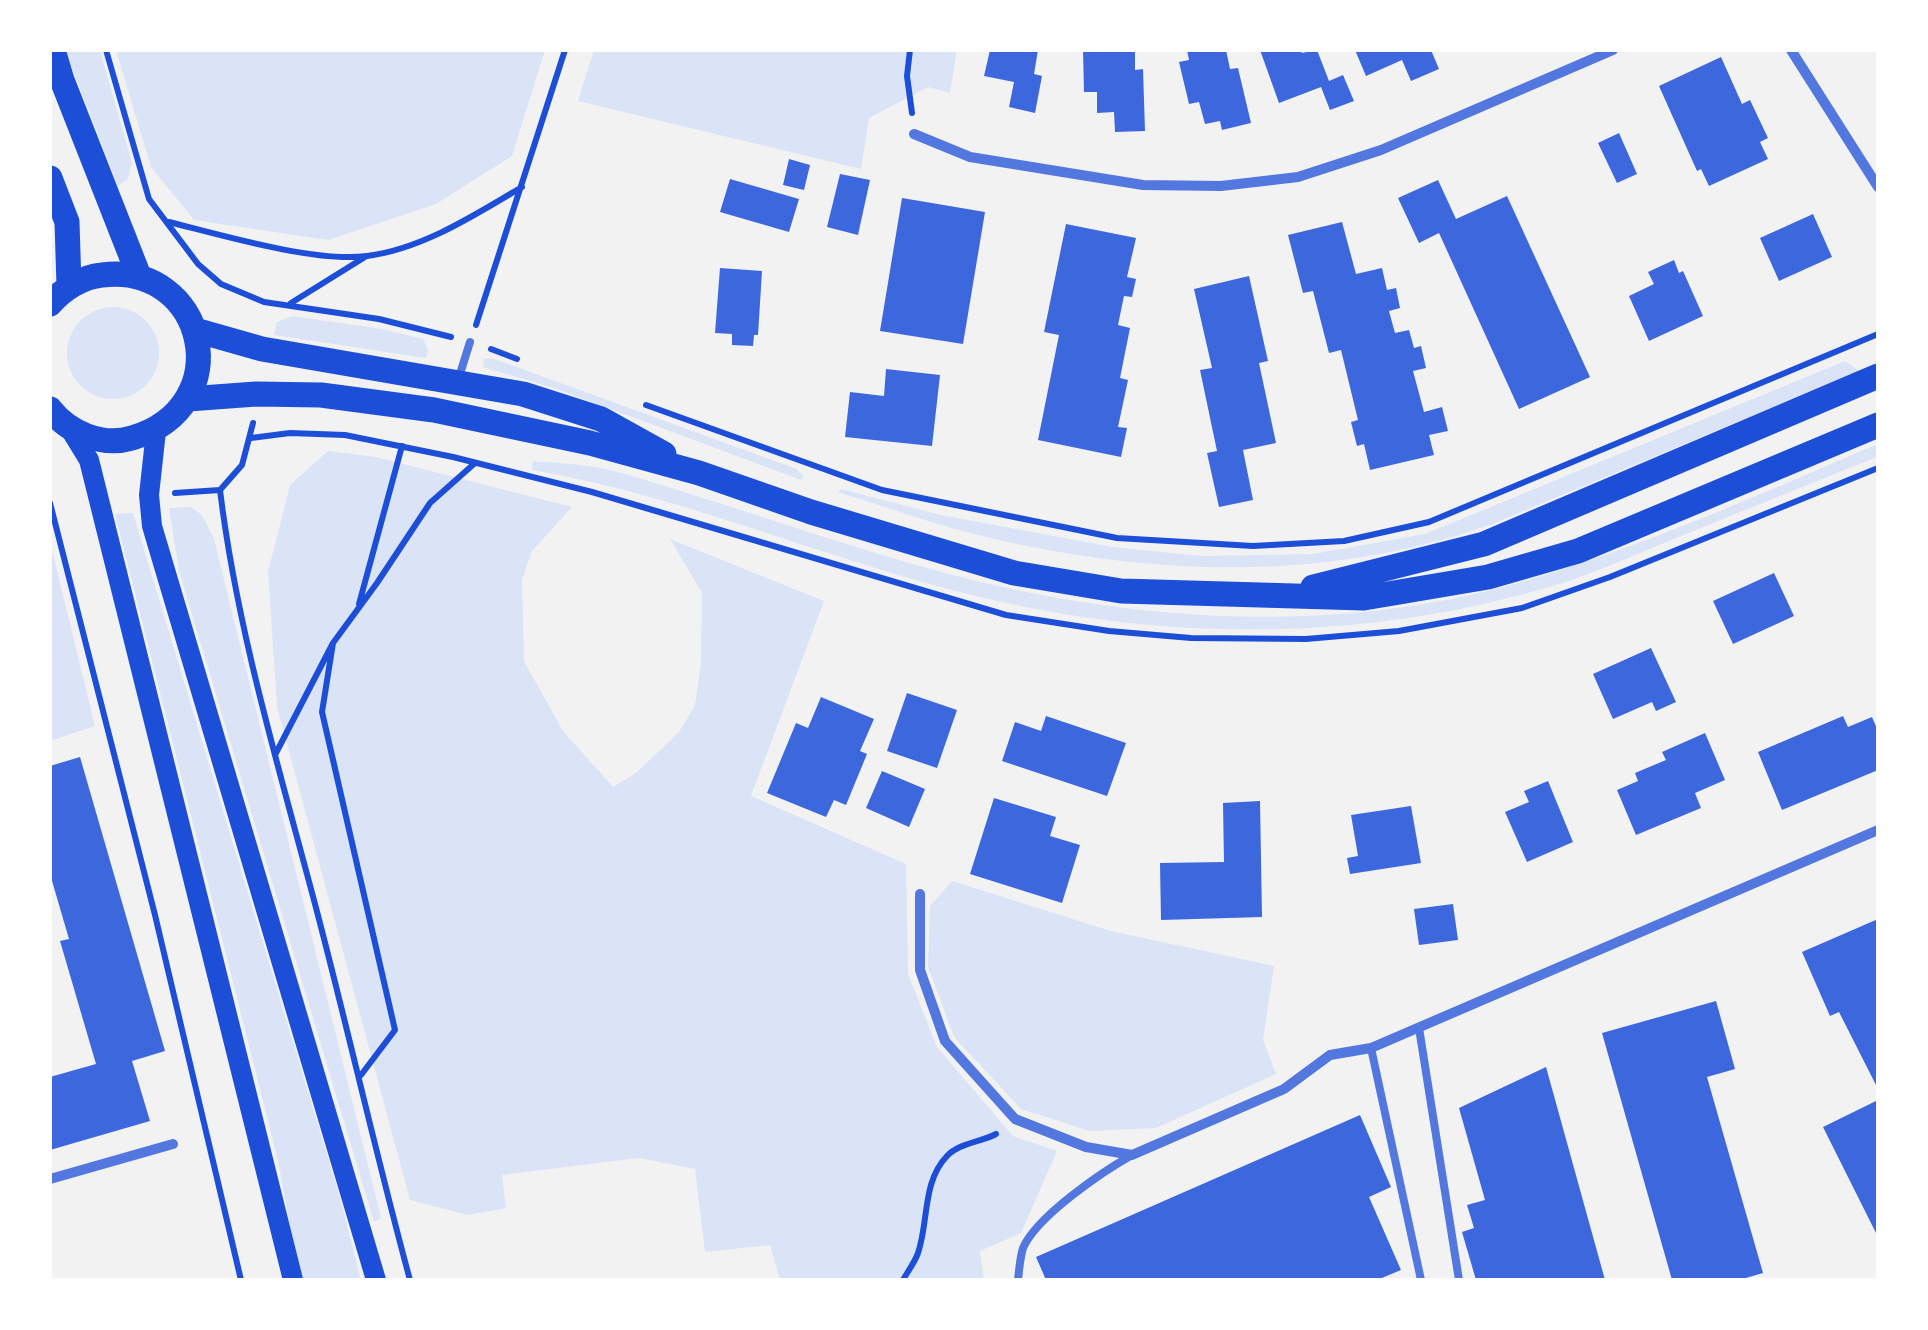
<!DOCTYPE html>
<style>
body{margin:0}
#map{position:relative;width:1928px;height:1330px;overflow:hidden;background:#f2f2f2;font-family:"Golos Text",sans-serif}
canvas{display:block}
.frame{position:absolute;inset:0;border:52px solid #fff;pointer-events:none}
</style>
<div id="map">
<canvas width="1928" height="1330"></canvas>
<div class="frame"></div>
</div>
<script>
const ctx = document.querySelector('canvas').getContext('2d');
ctx.lineJoin = 'round';
function paint(path, color) { ctx.fillStyle = color; ctx.fill(path, 'evenodd'); }
function stroke(path, color, width, dash) { ctx.strokeStyle = color; ctx.lineWidth = width; ctx.lineCap = dash ? 'butt' : 'round'; ctx.setLineDash(dash || []); ctx.stroke(path); }
paint(new Path2D(`
 M65 50H100L132 163 128 179 118 186Z
 M116 50H545L512 156 436 204 328 240 194 220 151 167Z
 M594 50H957L950 93 928 87 869 118 861 169 578 101Z
 M67 353a46 46 0 1 1 92 0a46 46 0 1 1-92 0Z
 M292 316 382 329 423 339 428 350 426 358 274 335 277 322Z
 M492 358 797 469 804 477 801 480 557 389 483 367 484 359Z
 M1845 361 1860 371 1490 525C1338 578 1178 577 1022 545 959 533 898 511 838 492L841 489 941 515 1113 547 1201 556 1313 554 1425 534Z
 M1878 444V456L1872 459C1805 486 1737 513 1669 541 1625 559 1581 579 1535 591 1360 640 1173 641 997 601 840 566 691 497 532 470L533 461C556 463 579 464 601 468 635 475 669 488 703 498 782 523 861 550 941 572 1125 621 1326 636 1510 585 1637 550 1757 495 1878 444Z
 M328 451 376 457 572 507 532 551 522 580 524 661 563 731 613 787 636 773 679 732 695 705 701 664 702 593 670 539 824 601 751 796 906 864 908 974 937 1047 1013 1136 1057 1151 1021 1233 980 1251 984 1280H780L770 1245 705 1252 695 1169 639 1158 502 1175 506 1208 468 1215 410 1200 277 707 268 572 290 485Z
 M191 507 202 515 214 539 381 1218 374 1222 179 571 169 508Z
 M133 513 339 1194 361 1280H300L278 1161 115 514Z
 M50 542 95 726 50 741V541Z
 M952 881 1111 931 1274 966 1263 1040 1276 1074 1156 1128 1090 1131 1021 1109 954 1037 928 967 930 906Z`), '#dbe4f7');
paint(new Path2D(`
 M990 50H1038L1034 74 1042 76 1035 113 1009 107 1014 82 984 76Z
 M1083 50H1135V70L1143 69 1145 131 1115 132 1114 112 1097 113V92H1084Z
 M1187 50H1226L1230 69 1238 68 1251 123 1222 130 1220 121 1205 124 1199 102 1189 104 1179 62 1189 60Z
 M1260 50H1301L1302 53 1317 50 1329 81 1343 75 1354 101 1330 110 1321 87 1279 103Z
 M1355 50H1431L1439 69 1411 81 1402 60 1366 76Z
 M1721 57 1742 104 1750 100 1768 138 1760 142 1768 159 1709 186 1701 169 1697 171 1659 86Z
 M1619 133 1637 174 1617 183 1598 143Z
 M789 159 810 165 804 190 783 185Z
 M840 174 870 180 858 235 827 227Z
 M730 179 799 199 789 232 720 212Z
 M1438 180 1456 219 1507 196 1590 377 1519 409 1439 233 1419 243 1398 198Z
 M902 198 985 212 963 344 880 331Z
 M1813 214 1832 257 1779 281 1760 238Z
 M1342 222 1356 274 1382 268 1387 290 1396 288 1400 308 1389 311 1395 333 1409 330 1414 348 1421 346 1426 368 1413 371 1424 412 1442 407 1448 431 1429 435 1434 455 1370 470 1364 444 1357 446 1351 422 1358 420 1341 350 1329 353 1313 291 1303 293 1288 235Z
 M1066 224 1136 238 1127 277 1136 279 1132 297 1124 296 1118 325 1130 328 1120 378 1128 380 1118 427 1127 428 1121 457 1038 440 1059 335 1044 332Z
 M1674 260 1679 273 1683 271 1703 316 1649 341 1629 296 1654 284 1648 272Z
 M720 268 762 271 758 335H754L753 346 732 345V334L715 333Z
 M1249 276 1268 361 1259 363 1276 443 1243 450 1253 500 1219 507 1207 453 1217 451 1200 370 1212 368 1194 289Z
 M886 369 940 375 932 446 845 437 850 392 884 396Z
 M1774 573 1794 616 1733 644 1713 601Z
 M1651 648 1676 702 1656 711 1652 702 1613 719 1593 674Z
 M907 693 957 710 937 768 887 751Z
 M821 697 874 719 860 751 867 754 846 805 834 800 826 817 767 793 796 723 808 728Z
 M1046 716 1126 743 1107 796 1002 761 1015 722 1041 731Z
 M1843 716 1848 727 1872 717 1878 731V770L1782 810 1758 752Z
 M1705 733 1725 780 1695 793 1701 808 1636 835 1617 790 1638 781 1635 773 1666 760 1662 752Z
 M80 757 165 1051 132 1061 150 1121 50 1150V1077L96 1064 60 941 69 939 50 874V766Z
 M882 771 925 789 909 827 866 808Z
 M1548 781 1573 842 1527 862 1505 812 1529 802 1524 791Z
 M994 798 1056 817 1050 836 1080 845 1062 903 970 874Z
 M1260 801 1262 917 1161 920 1160 863 1224 862 1223 803Z
 M1411 806 1421 863 1350 874 1347 858 1358 856 1351 815Z
 M1453 904 1458 940 1419 945 1414 909Z
 M1878 919V1089L1839 1012 1830 1016 1802 952Z
 M1716 1001 1735 1069 1707 1077 1763 1273 1739 1280H1672L1602 1033Z
 M1546 1067 1605 1280H1476L1462 1232 1474 1228 1467 1205 1485 1200 1459 1108Z
 M1878 1100V1237L1823 1127Z
 M1360 1115 1391 1187 1369 1197 1401 1270 1377 1280H1046L1036 1257Z`), '#3d67dc');
stroke(new Path2D(`
 M106 50 149 199 198 264 221 284 264 302 379 319 451 337
 M910 50 907 76 912 113
 M169 222C221 235 316 263 367 256 422 249 475 215 522 187
 M291 303 365 257
 M476 325 565 50
 M491 349 517 359
 M646 405 882 490 1117 538 1253 546 1344 541 1429 522 1878 334
 M251 438 290 433 345 435 453 457 592 492 1006 615 1109 631 1191 638 1306 639 1399 631 1522 608 1610 577 1878 468
 M220 490C237 630 279 768 315 904 348 1029 376 1155 410 1280
 M175 493 220 490 242 465 253 423
 M50 503 155 915 241 1280
 M359 604 402 446
 M333 643 322 712 395 1030 361 1075
 M276 753 333 643 377 583 430 503 475 463
 M903 1280C908 1271 915 1262 918 1253 929 1221 922 1182 947 1156 959 1143 981 1142 996 1134`), '#1d4ed8', 6);
stroke(new Path2D(`
 M459 377 470 342
 M1419 1028 1459 1280
 M1371 1048 1421 1280
 M1018 1280C1019 1270 1020 1258 1023 1248 1037 1216 1102 1172 1132 1155`), '#5277de', 8);
stroke(new Path2D(`
 M1791 50 1878 187
 M914 134 970 157 1143 185 1221 186 1298 177 1381 150 1613 50
 M920 894V970L945 1041 1015 1119 1086 1147 1132 1155 1284 1089 1330 1055 1371 1048 1878 830
 M50 1179 173 1144`), '#5277de', 10);
stroke(new Path2D(`
 M70 429 89 460 293 1280
 M156 431 149 495 152 526 376 1280`), '#1d4ed8', 20);
stroke(new Path2D(`
 M53 50 62 80 139 276
 M50 178 67 222 69 286
 M50 304C63 289 82 277 102 275 206 262 240 406 132 438 102 447 69 433 50 409
 M195 330 262 349 523 394 601 419 664 454
 M188 399 256 394 321 395 434 410 590 443 699 473 811 512 1014 573 1121 591 1364 598 1488 577 1578 551 1878 425
 M1313 587 1484 544 1878 376`), '#1d4ed8', 25);
</script>
